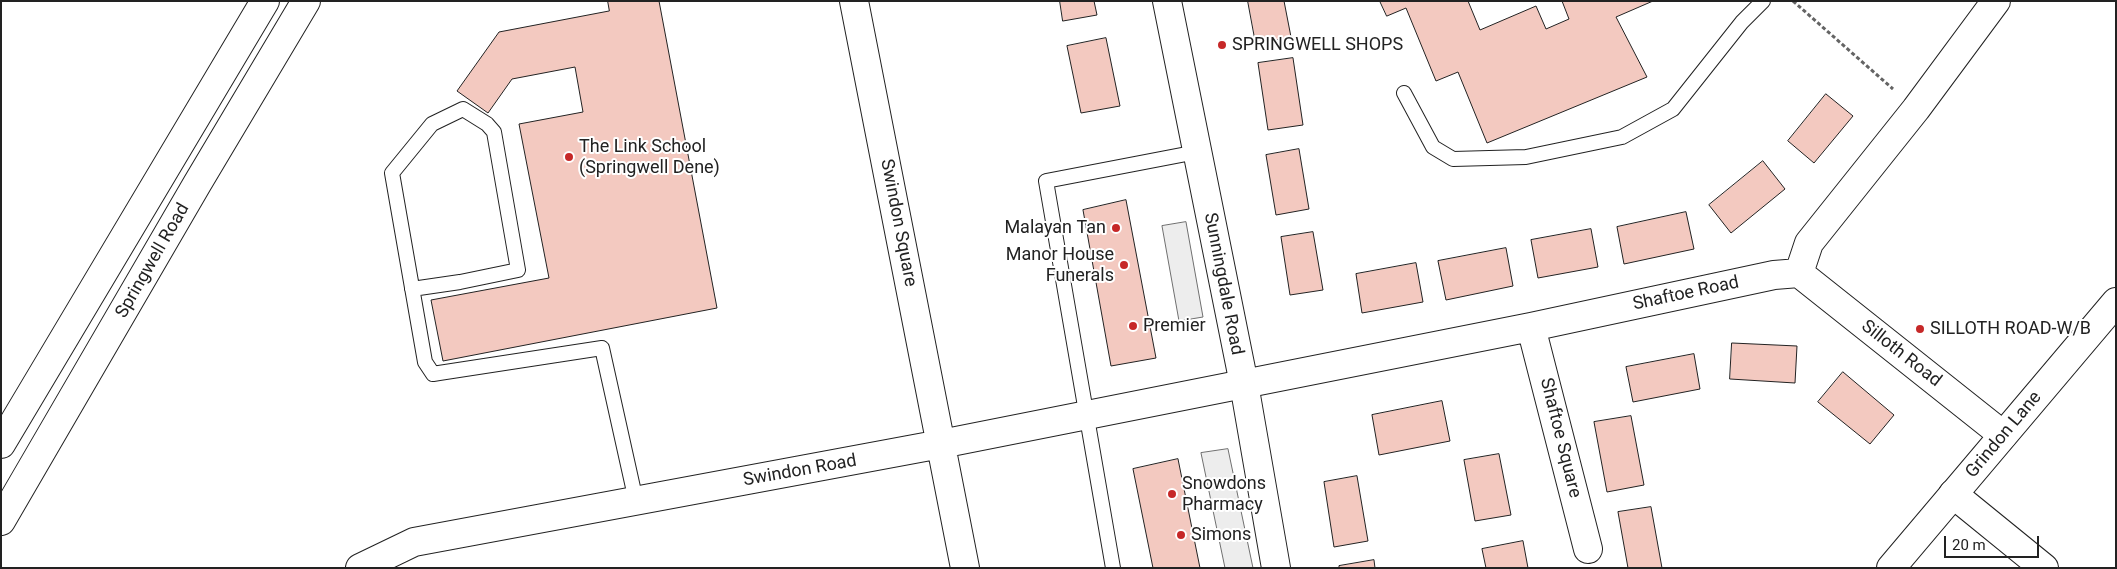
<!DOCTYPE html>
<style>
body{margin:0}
#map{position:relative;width:2117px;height:569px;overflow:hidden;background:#fff;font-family:Roboto,sans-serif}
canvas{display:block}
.frame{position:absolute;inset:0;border:2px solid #222;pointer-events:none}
.scale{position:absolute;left:1944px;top:536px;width:95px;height:22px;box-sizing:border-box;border:2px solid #222;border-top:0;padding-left:6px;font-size:15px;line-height:18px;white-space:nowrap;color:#222;-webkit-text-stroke:4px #fff;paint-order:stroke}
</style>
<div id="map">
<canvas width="2117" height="569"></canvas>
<div class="frame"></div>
<div class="scale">20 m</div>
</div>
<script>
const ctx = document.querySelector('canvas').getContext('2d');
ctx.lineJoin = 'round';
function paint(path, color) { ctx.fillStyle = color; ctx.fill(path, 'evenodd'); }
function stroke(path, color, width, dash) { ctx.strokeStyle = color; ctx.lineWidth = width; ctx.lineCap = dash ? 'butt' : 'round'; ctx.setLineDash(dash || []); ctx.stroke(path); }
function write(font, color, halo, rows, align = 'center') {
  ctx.font = font + ' Roboto,sans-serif'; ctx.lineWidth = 4; ctx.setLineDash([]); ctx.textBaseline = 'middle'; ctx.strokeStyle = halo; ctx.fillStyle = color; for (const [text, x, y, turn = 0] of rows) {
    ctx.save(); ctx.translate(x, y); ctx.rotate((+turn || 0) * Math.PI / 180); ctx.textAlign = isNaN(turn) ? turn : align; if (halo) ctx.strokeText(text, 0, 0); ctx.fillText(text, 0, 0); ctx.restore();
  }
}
const parking = new Path2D(`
 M1186 222 1203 317 1179 321 1162 226Z
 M1228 449 1253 568H1225L1201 453Z`);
paint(parking, '#ededed');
stroke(parking, '#6f6f6f', 1);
const building = new Path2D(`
 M608 1H659L717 308 443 361 431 300 549 278 519 124 583 112 575 67 512 79 488 113 457 91 499 32 609 11Z
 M1060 1H1094L1097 15 1063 21Z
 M1248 1H1284L1291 37 1256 44Z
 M1380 1H1468L1480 30 1536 6 1546 29 1569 19 1562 1H1653L1616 17 1647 77 1487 143 1458 72 1436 81 1406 8 1387 16Z
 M1106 38 1120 106 1081 113 1067 46Z
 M1293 58 1303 125 1268 130 1258 63Z
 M1826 94 1853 116 1814 163 1788 141Z
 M1299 149 1309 209 1276 215 1266 155Z
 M1763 161 1785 189 1731 233 1709 205Z
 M1126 200 1156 358 1111 366 1083 210Z
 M1686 212 1694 249 1624 264 1617 227Z
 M1591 229 1598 267 1538 278 1531 240Z
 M1313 232 1323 290 1290 295 1281 237Z
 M1506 248 1513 286 1446 300 1438 261Z
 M1416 263 1423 302 1362 313 1356 274Z
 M1732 343 1797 346 1795 383 1730 379Z
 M1694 354 1700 389 1633 402 1626 367Z
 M1843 372 1894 415 1870 444 1818 402Z
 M1442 401 1450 441 1379 455 1372 415Z
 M1631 416 1644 485 1607 492 1594 422Z
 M1499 454 1511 515 1475 521 1464 460Z
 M1178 459 1200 568H1153L1133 469Z
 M1357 476 1368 541 1334 547 1324 482Z
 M1651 507 1662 568H1628L1618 512Z
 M1523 541 1528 568H1486L1482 549Z
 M1374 560 1375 568H1339V566Z`);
paint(building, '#f3c9c0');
stroke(building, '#222', 1);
const service = new Path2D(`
 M1404 93 1433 147 1453 159 1526 157 1622 137 1673 109 1742 22 1763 1
 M412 289 460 282 518 270 494 132 487 124 463 109 432 124 392 173 425 362 433 374 439 373 602 348 636 501
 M1113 568 1046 181 1197 152`);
const minor = new Path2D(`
 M854 1 965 568
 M1799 273 1809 243 1916 109 1996 1
 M1799 273 2003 435
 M1531 327 1588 549
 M1953 494 2044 568
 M360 568 414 542 941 444 1531 327 1774 275 1799 273`);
const tertiary = new Path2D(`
 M1167 1 1244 384 1276 568
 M1891 568 2116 302`);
const secondary = new Path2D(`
 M1 444 265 1
 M1 521 197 184 306 1`);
stroke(service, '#222', 16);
stroke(minor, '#222', 30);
stroke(tertiary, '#222', 30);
stroke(secondary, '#222', 30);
stroke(new Path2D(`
 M1793 1 1893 89`), '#646464', 3, [4, 2.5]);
stroke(service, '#fff', 14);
stroke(minor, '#fff', 28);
stroke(tertiary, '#fff', 28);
stroke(secondary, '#fff', 28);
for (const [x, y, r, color] of [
 [1222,45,5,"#c62828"],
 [569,157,5,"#c62828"],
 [1116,228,5,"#c62828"],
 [1124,265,5,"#c62828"],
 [1133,326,5,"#c62828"],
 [1920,329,5,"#c62828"],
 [1172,494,5,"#c62828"],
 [1181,535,5,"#c62828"]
]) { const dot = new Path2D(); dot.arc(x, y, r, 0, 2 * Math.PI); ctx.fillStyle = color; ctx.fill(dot); stroke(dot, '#fff', 2); }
write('18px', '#222', '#fff', [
 ["SPRINGWELL SHOPS",1232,45],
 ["The Link School",579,147],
 ["(Springwell Dene)",579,168],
 ["Malayan Tan",1106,228,"right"],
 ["Manor House",1114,255,"right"],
 ["Funerals",1114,276,"right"],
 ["Premier",1143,326],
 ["SILLOTH ROAD-W/B",1930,329],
 ["Snowdons",1182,484],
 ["Pharmacy",1182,505],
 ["Simons",1191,535]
], 'left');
write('18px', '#222', '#fff', [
 ["Swindon Square",898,223,79],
 ["Springwell Road",153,261,-60],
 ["Sunningdale Road",1223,284,79],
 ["Shaftoe Road",1686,294,-12],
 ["Silloth Road",1901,354,38],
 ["Grindon Lane",2004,435,-50],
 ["Shaftoe Square",1560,438,76],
 ["Swindon Road",800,471,-10]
]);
</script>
